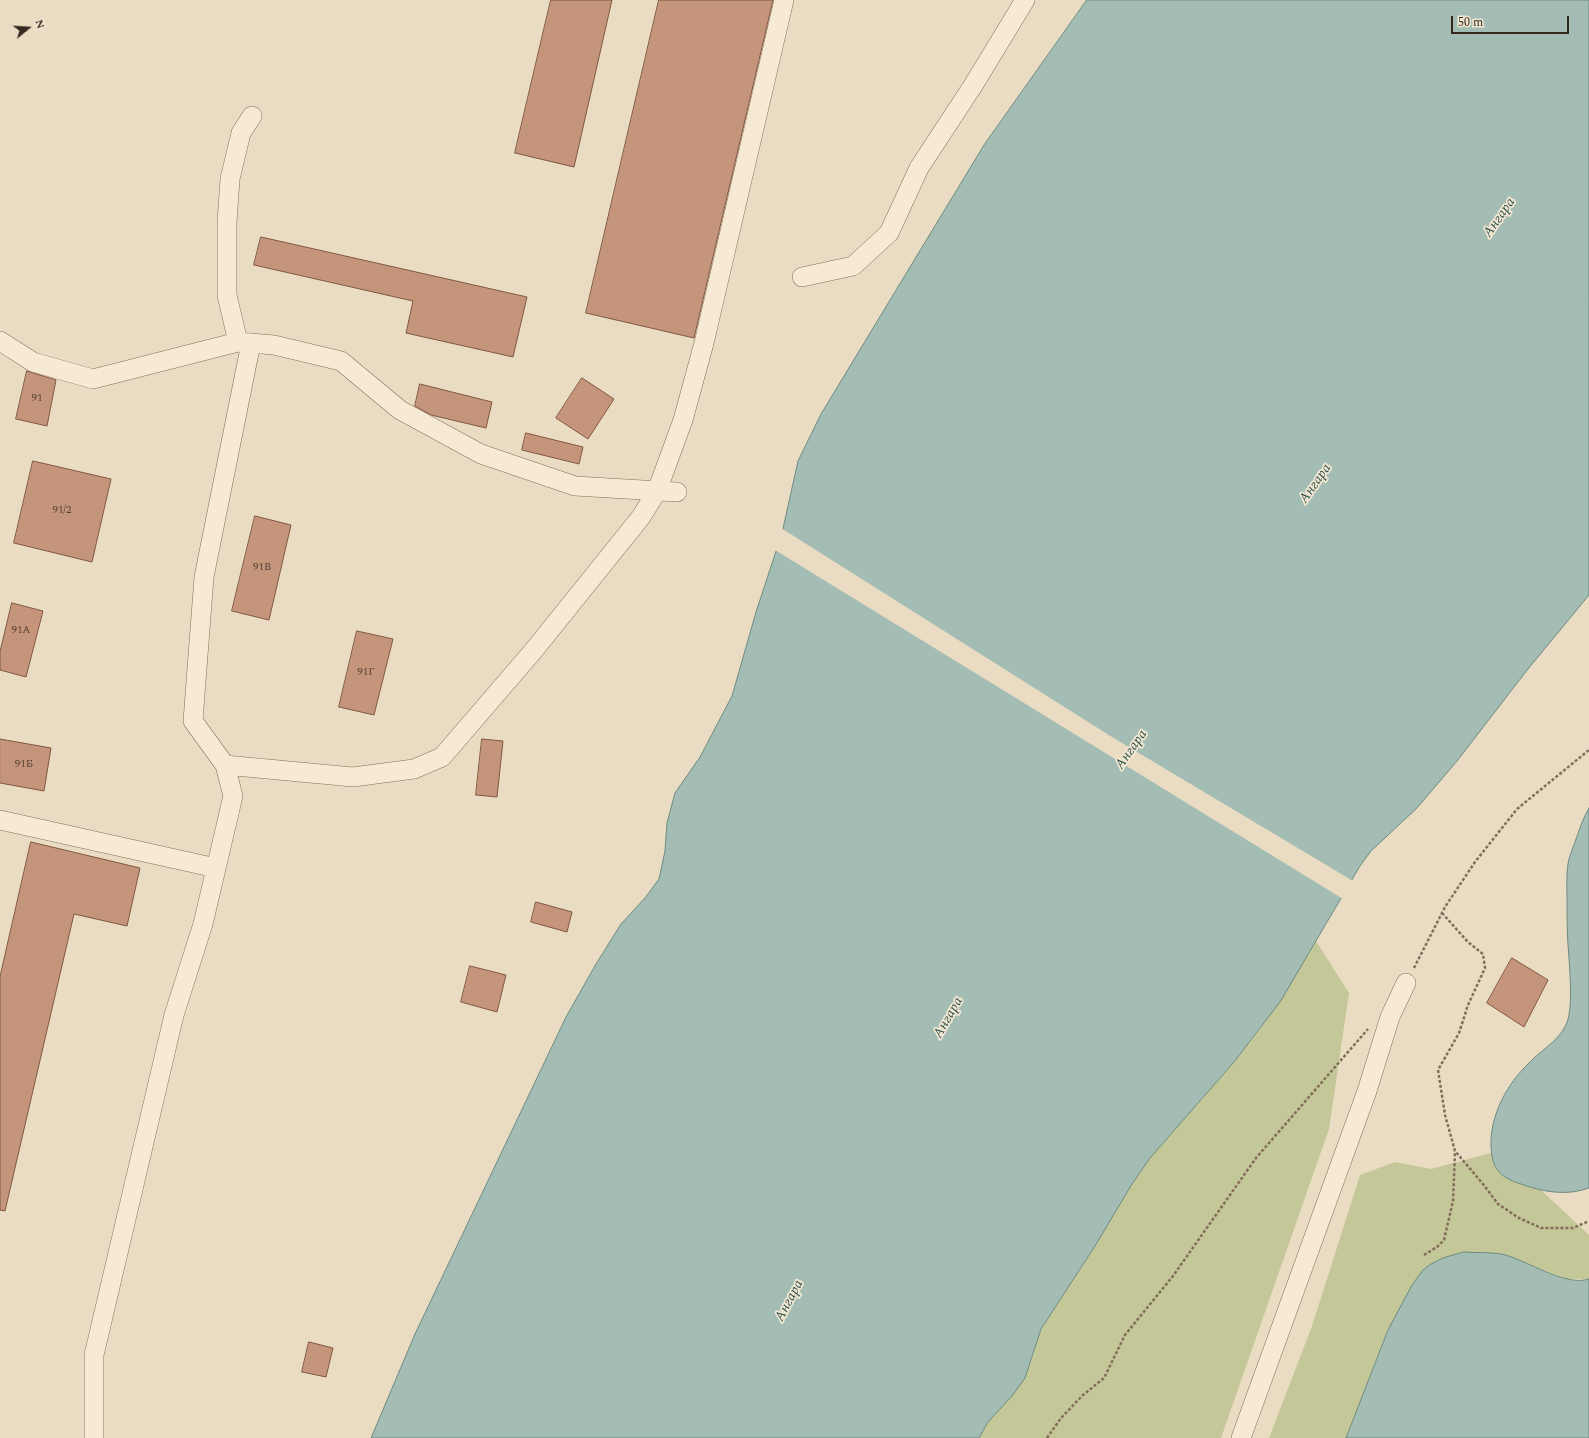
<!DOCTYPE html>
<meta charset="utf-8">
<style>
body{margin:0}
#map{position:relative;width:1589px;height:1438px;overflow:hidden;background:#eadcc2;font-family:Spectral,serif}
canvas{display:block}
.north{position:absolute;left:8px;top:8px;width:40px;height:40px;-webkit-text-stroke:3px #f2e7d1;paint-order:stroke;rotate:72deg;font-size:11px;font-weight:700;line-height:16px;text-align:center;color:#33271e}
.north::after{content:'';display:block;margin:auto;width:14px;height:18px;background:#33271e;clip-path:polygon(50% 0,100% 100%,50% 72%,0 100%)}
.scale{position:absolute;left:1451px;top:16px;width:118px;height:18px;box-sizing:border-box;border:2px solid #33271e;border-top:0;padding-left:5px;font-size:12px;line-height:14px;white-space:nowrap;color:#33271e;-webkit-text-stroke:3px #f2e7d1;paint-order:stroke}
</style>
<div id="map">
<canvas width="1589" height="1438"></canvas>
<div class="north">N</div>
<div class="scale">50 m</div>
</div>
<script>
const ctx = document.querySelector('canvas').getContext('2d');
ctx.lineJoin = 'round';
function paint(path, color) { ctx.fillStyle = color; ctx.fill(path, 'evenodd'); }
function stroke(path, color, width, dash) { ctx.strokeStyle = color; ctx.lineWidth = width; ctx.lineCap = dash ? 'butt' : 'round'; ctx.setLineDash(dash || []); ctx.stroke(path); }
function write(font, color, halo, rows, align = 'center') {
  ctx.font = font + ' Spectral,serif'; ctx.lineWidth = 3.5; ctx.setLineDash([]); ctx.textBaseline = 'middle'; ctx.strokeStyle = halo; ctx.fillStyle = color; for (const [text, x, y, turn = 0] of rows) {
    ctx.save(); ctx.translate(x, y); ctx.rotate((+turn || 0) * Math.PI / 180); ctx.textAlign = isNaN(turn) ? turn : align; if (halo) ctx.strokeText(text, 0, 0); ctx.fillText(text, 0, 0); ctx.restore();
  }
}
paint(new Path2D(`
 M1316 941 1349 993 1329 1129 1221 1438H979L988 1422 1012 1396 1030 1365 1041 1329 1095 1246 1132 1184 1150 1158 1234 1062 1261 1028Z
 M1491 1153 1496 1169 1502 1175 1513 1181 1541 1190 1589 1235V1279H1567L1501 1254 1464 1252 1388 1329 1346 1438H1269L1312 1326 1360 1175 1395 1162 1431 1169Z`), '#c4c797');
const water = new Path2D(`
 M1087 0H1589V595L1528 669 1457 761 1417 808 1371 851 1360 866 1280 1002 1234 1062 1150 1158 1132 1184 1095 1246 1041 1329 1025 1378 1012 1396 988 1422 979 1438H371L415 1334 566 1017 596 964 621 924 645 898 659 879 665 851 667 823 675 793 700 757 732 696 756 612 782 533 798 461 821 414 984 145Z
 M1589 808V1188C1569 1195 1550 1193 1530 1187 1505 1179 1492 1175 1491 1146 1490 1115 1507 1084 1529 1063 1543 1048 1565 1038 1569 1015 1572 996 1570 977 1569 958 1567 938 1567 918 1567 898 1567 885 1566 871 1569 859 1571 852 1574 845 1576 839 1580 828 1583 818 1589 808Z
 M1464 1252C1476 1253 1489 1252 1501 1254 1526 1259 1564 1287 1589 1279V1438H1346L1388 1330 1412 1285 1423 1270 1431 1264 1443 1258Z`);
paint(water, '#a4bdb4');
stroke(water, '#6c8a81', 1);
paint(new Path2D(`
 M781 528 1112 737 1353 881 1343 899 775 550Z`), '#eadcc2');
const building = new Path2D(`
 M551 0H612L574 167 515 153Z
 M659 0H773L694 338 586 313Z
 M261 237 527 297 513 357 406 333 413 301 254 265Z
 M27 371 56 380 47 426 16 419Z
 M582 378 614 399 588 439 556 418Z
 M420 384 492 402 486 428 431 415 415 406Z
 M526 433 583 447 579 464 522 450Z
 M33 461 111 479 92 562 14 543Z
 M255 516 291 525 269 620 232 611Z
 M12 603 43 611 26 677 0 670V652Z
 M357 631 393 639 374 715 339 707Z
 M0 739 51 748 44 791 0 783Z
 M482 739 503 741 497 797 476 795Z
 M31 842 140 868 127 926 74 914 5 1211 0 1210V977Z
 M536 902 572 912 567 932 531 922Z
 M1512 958 1548 980 1524 1027 1487 1003Z
 M470 966 506 975 497 1012 461 1002Z
 M309 1342 333 1348 326 1377 302 1372Z`);
paint(building, '#c5957b');
stroke(building, '#805742', 1);
const minor = new Path2D(`
 M802 277 853 266 889 233 919 168 974 84 1025 0
 M0 341 33 362 93 379 238 342 274 345 341 361 400 410 481 454 575 486 677 492
 M238 342 227 295V222L230 179 241 133 252 116
 M225 765 353 777 414 769 442 757 534 650 641 517 657 491 683 420 704 343 784 0
 M0 820 216 868
 M94 1438V1355L174 1015 203 924 233 796 225 765 193 721 204 577 251 343
 M1241 1438 1367 1091 1390 1017 1406 983`);
stroke(minor, '#836e5b', 20);
stroke(new Path2D(`
 M1442 913 1468 942 1483 954 1485 968 1468 1005 1459 1033 1438 1070 1445 1115 1455 1151 1483 1184 1498 1204 1519 1218 1541 1228H1573L1589 1221
 M1414 968 1445 907 1475 862 1517 809 1589 750
 M1424 1255 1437 1247 1444 1240 1453 1201 1455 1152
 M1047 1438 1061 1418 1083 1395 1104 1378 1125 1335 1173 1276 1256 1158 1368 1029`), '#836e5b', 2.5, [3, 2]);
stroke(minor, '#f6ead5', 19);
write('11px', '#584235', null, [
 ["91",37,399],
 ["91/2",62,511],
 ["91В",262,568],
 ["91А",21,631],
 ["91Г",366,673],
 ["91Б",24,765]
]);
write('italic 14px', '#2e524e', '#f2e7d1', [
 ["Ангара",1500,218,-55],
 ["Ангара",1316,484,-55],
 ["Ангара",1132,750,-55],
 ["Ангара",949,1018,-60],
 ["Ангара",790,1301,-62]
]);
</script>
